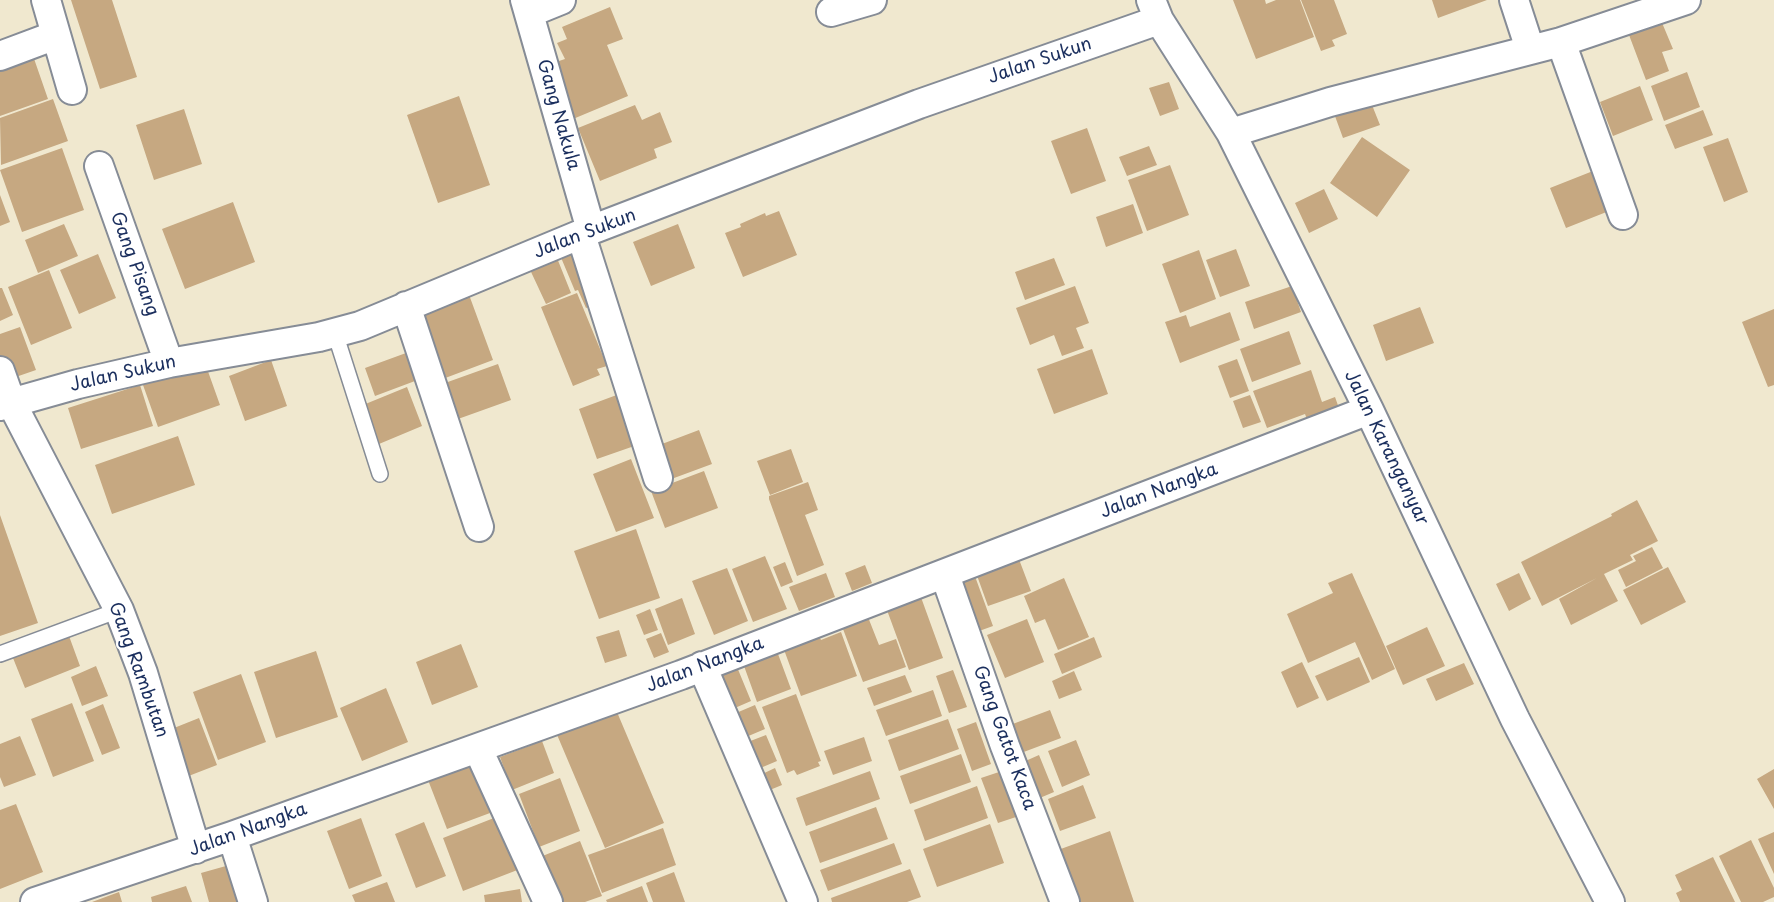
<!DOCTYPE html>
<style>
body{margin:0}
canvas{display:block;background:#f0e8cf}
</style>
<canvas width="1774" height="902"></canvas>
<script>
const ctx = document.querySelector('canvas').getContext('2d');
ctx.lineJoin = 'round';
function paint(path, color) { ctx.fillStyle = color; ctx.fill(path, 'evenodd'); }
function stroke(path, color, width, dash) { ctx.strokeStyle = color; ctx.lineWidth = width; ctx.lineCap = dash ? 'butt' : 'round'; ctx.setLineDash(dash || []); ctx.stroke(path); }
function write(font, color, halo, rows, align = 'center') {
  ctx.font = font + ' "Playpen Sans",sans-serif'; ctx.lineWidth = 4.5; ctx.setLineDash([]); ctx.textBaseline = 'middle'; ctx.strokeStyle = halo; ctx.fillStyle = color; for (const [text, x, y, turn = 0] of rows) {
    ctx.save(); ctx.translate(x, y); ctx.rotate((+turn || 0) * Math.PI / 180); ctx.textAlign = isNaN(turn) ? turn : align; if (halo) ctx.strokeText(text, 0, 0); ctx.fillText(text, 0, 0); ctx.restore();
  }
}
paint(new Path2D(`
 M71 0H112L137 77 100 89Z
 M1233 0H1265L1266 4 1276 0H1300L1314 37 1256 59Z
 M1301 0H1334L1347 34 1332 40 1335 46 1321 51Z
 M1432 0H1487L1438 18Z
 M610 7 623 39 607 45 628 96 573 119 553 63 565 59 557 43 567 39 562 27Z
 M1660 18 1673 49 1662 52 1669 71 1646 80 1626 27Z
 M31 50 48 99 0 116V61Z
 M1687 72 1700 107 1664 121 1651 86Z
 M1169 82 1179 109 1160 116 1149 88Z
 M1640 86 1653 120 1613 136 1600 102Z
 M1368 95 1380 125 1343 138 1332 108Z
 M459 96 490 185 438 203 407 115Z
 M53 99 68 141 1 165 0 118Z
 M635 105 642 120 660 112 672 142 654 149 657 158 600 181 578 128Z
 M184 109 202 164 154 180 136 125Z
 M1703 110 1713 135 1675 149 1665 125Z
 M1087 128 1106 181 1071 194 1051 141Z
 M1362 137 1410 170 1377 217 1330 183Z
 M1728 138 1748 192 1724 202 1703 147Z
 M1149 146 1157 165 1127 176 1119 157Z
 M62 148 84 210 22 232 0 170Z
 M1170 165 1189 215 1147 231 1128 180Z
 M1593 171 1609 211 1566 228 1550 188Z
 M1324 189 1338 219 1309 233 1295 203Z
 M0 195 10 222 0 226Z
 M233 202 255 262 185 289 162 229Z
 M1133 204 1143 233 1106 247 1096 217Z
 M779 211 797 255 743 277 725 233 741 227 740 224 765 213 766 216Z
 M64 224 78 256 38 273 25 240Z
 M678 224 695 268 651 286 633 242Z
 M576 240 601 302 586 308 578 290 575 291 557 248Z
 M553 248 571 293 546 304 525 259Z
 M1236 249 1250 286 1220 297 1206 260Z
 M1199 250 1216 299 1180 313 1162 264Z
 M98 254 116 298 79 314 60 270Z
 M1054 258 1065 285 1025 300 1015 272Z
 M49 270 72 328 31 345 8 287Z
 M1075 286 1089 323 1076 328 1084 348 1062 356 1054 335 1030 345 1016 308Z
 M1292 286 1301 312 1254 329 1245 302Z
 M0 288H2L13 315 0 321Z
 M468 292 493 360 440 380 415 311Z
 M577 293 607 366 597 369 600 375 573 386 541 307Z
 M1420 307 1434 343 1386 361 1373 325Z
 M1774 309V385L1768 387 1742 322Z
 M1230 312 1240 340 1180 363 1165 322 1186 315 1190 327Z
 M20 327 36 370 7 380 0 360V334Z
 M1289 331 1301 364 1252 382 1240 349Z
 M1092 349 1108 394 1054 414 1037 369Z
 M406 353 415 381 375 396 365 368Z
 M1237 359 1249 391 1230 398 1218 366Z
 M271 360 287 406 245 421 229 376Z
 M205 363 220 405 158 427 143 385Z
 M498 364 511 400 458 419 445 383Z
 M1311 370 1322 402 1335 397 1340 411 1308 422 1305 414 1267 428 1253 391Z
 M140 385 153 426 81 449 68 408Z
 M407 387 422 426 379 444 363 405Z
 M622 393 640 444 597 459 579 409Z
 M1250 395 1261 422 1243 428 1233 401Z
 M699 430 712 464 666 481 654 447Z
 M178 436 195 485 112 514 95 465Z
 M791 449 803 482 770 495 757 461Z
 M631 459 654 518 616 532 593 474Z
 M704 471 718 508 665 528 651 491Z
 M808 482 818 510 805 515 824 565 797 576 769 499V496Z
 M1637 500 1658 541 1630 555 1633 560 1604 574 1618 601 1571 625 1559 599 1597 578 1542 606 1521 562 1612 516 1611 514Z
 M0 515 38 623 0 636Z
 M636 529 660 598 599 619 574 551Z
 M1652 547 1663 568 1626 587 1618 570 1636 561 1633 556Z
 M1017 554 1031 591 988 606 975 570Z
 M765 556 787 609 753 622 732 569Z
 M785 562 793 582 781 587 773 567Z
 M865 565 872 583 852 591 845 573Z
 M1668 567 1686 602 1641 625 1623 590Z
 M727 568 748 621 714 635 692 581Z
 M972 568 993 626 968 635 947 577Z
 M826 573 835 597 799 611 789 587Z
 M1352 573 1395 669 1372 680 1355 642 1308 663 1287 614 1333 593 1328 583Z
 M1519 573 1531 599 1509 611 1496 584Z
 M1064 578 1089 637 1058 650 1045 619 1035 623 1024 596Z
 M918 589 943 658 909 670 884 602Z
 M682 598 695 634 668 645 655 609Z
 M650 609 658 630 644 635 636 615Z
 M866 612 879 645 896 639 906 667 863 682 840 621Z
 M1027 619 1044 662 1005 678 987 635Z
 M1427 627 1445 666 1403 685 1386 646Z
 M619 630 627 656 605 663 596 637Z
 M841 632 857 676 801 696 783 647 818 634 821 640Z
 M661 633 669 652 654 658 646 639Z
 M69 636 80 666 25 688 13 658Z
 M1094 637 1102 657 1062 674 1054 654Z
 M461 644 478 687 432 705 416 662Z
 M316 651 338 717 276 738 254 672Z
 M778 654 791 689 757 702 744 666Z
 M1359 657 1370 682 1327 701 1315 676Z
 M1302 662 1319 698 1297 708 1281 672Z
 M1464 663 1474 684 1436 701 1426 679Z
 M96 666 108 696 82 706 71 677Z
 M737 667 751 701 728 711 713 676Z
 M953 670 967 707 949 713 936 676Z
 M1074 671 1082 690 1059 699 1052 681Z
 M241 674 266 742 218 760 193 692Z
 M905 675 912 692 874 706 867 688Z
 M386 688 408 742 362 761 340 708Z
 M933 690 942 716 886 736 876 710Z
 M796 694 821 761 818 762 820 766 797 775 794 770 787 773 762 707Z
 M72 703 94 761 53 777 31 719Z
 M103 704 120 748 102 755 85 712Z
 M614 705 664 823 605 848 555 730Z
 M755 705 765 729 739 740 729 716Z
 M1050 710 1061 738 1021 753 1010 725Z
 M199 718 217 765 186 777 169 730Z
 M948 719 959 749 899 771 888 740Z
 M976 722 991 764 972 771 957 729Z
 M766 735 777 761 751 772 740 745Z
 M20 736 36 775 4 787 0 777V744Z
 M864 737 872 761 833 775 824 751Z
 M1076 740 1090 775 1062 787 1048 751Z
 M542 741 554 773 512 790 500 757Z
 M961 754 971 782 910 804 900 776Z
 M1039 755 1054 792 1035 800 1021 763Z
 M471 763 490 813 447 829 428 780Z
 M775 768 782 785 765 792 758 776Z
 M1774 769V809L1757 779Z
 M1005 770 1022 815 998 823 981 778Z
 M870 771 880 799 806 826 796 798Z
 M560 778 580 831 539 847 519 794Z
 M1083 785 1096 818 1060 831 1048 799Z
 M977 786 988 818 925 841 914 810Z
 M16 804 43 872 0 889V810Z
 M876 807 888 839 820 863 809 832Z
 M499 816 520 869 463 891 443 838Z
 M361 818 382 876 349 889 327 831Z
 M424 822 446 876 416 888 395 834Z
 M990 824 1004 863 937 887 923 849Z
 M663 828 676 865 602 893 588 855Z
 M1110 831 1134 902H1075L1058 850Z
 M1774 832V874L1758 839Z
 M1751 840 1774 888V897L1763 902H1741L1719 856Z
 M580 841 602 896 585 902H557L540 857Z
 M894 843 902 864 828 891 820 870Z
 M1713 857 1735 902H1680L1676 893 1682 890 1675 875Z
 M233 864 244 902H209L201 873Z
 M910 869 921 897 907 902H832L831 898Z
 M674 872 685 902H653L646 883Z
 M387 882 395 902H355L352 895Z
 M186 886 192 902H152L151 897Z
 M642 886 648 902H607L606 900Z
 M520 889 522 902H485L484 895Z
 M119 892 122 902H92Z`), '#c6a881');
const lane = new Path2D(`
 M335 333 380 474
 M0 654 119 610`);
const street = new Path2D(`
 M46 0 72 90
 M525 0 591 230
 M1151 0 1159 20 1231 133 1369 410 1515 719 1610 902
 M1514 0 1530 49
 M831 12 872 0
 M529 13 561 0
 M1561 42 1623 215
 M0 56 56 35
 M1231 133 1330 102 1561 42 1686 0
 M99 166 169 363
 M581 235 658 478
 M406 306 479 527
 M0 371 11 402 119 610 143 673 196 849
 M0 406 78 384 169 363 319 337 360 326 591 230 919 104 1159 20
 M945 575 1005 746 1065 902
 M702 666 803 902
 M478 749 548 902
 M232 836 253 902
 M35 902 232 836 681 675 1369 410`);
stroke(lane, '#868c96', 18);
stroke(street, '#868c96', 32);
stroke(lane, '#fff', 15);
stroke(street, '#fff', 28);
write('18px', '#1b2f5e', '#fff', [
 ["Jalan Sukun",1040,61,-19],
 ["Gang Nakula",558,115,74],
 ["Jalan Sukun",585,234,-21],
 ["Gang Pisang",134,264,70],
 ["Jalan Sukun",123,374,-13],
 ["Jalan Karanganyar",1386,448,64],
 ["Jalan Nangka",1159,491,-21],
 ["Jalan Nangka",705,665,-21],
 ["Gang Rambutan",138,670,70],
 ["Gang Gatot Kaca",1004,738,70],
 ["Jalan Nangka",248,830,-20]
]);
</script>
